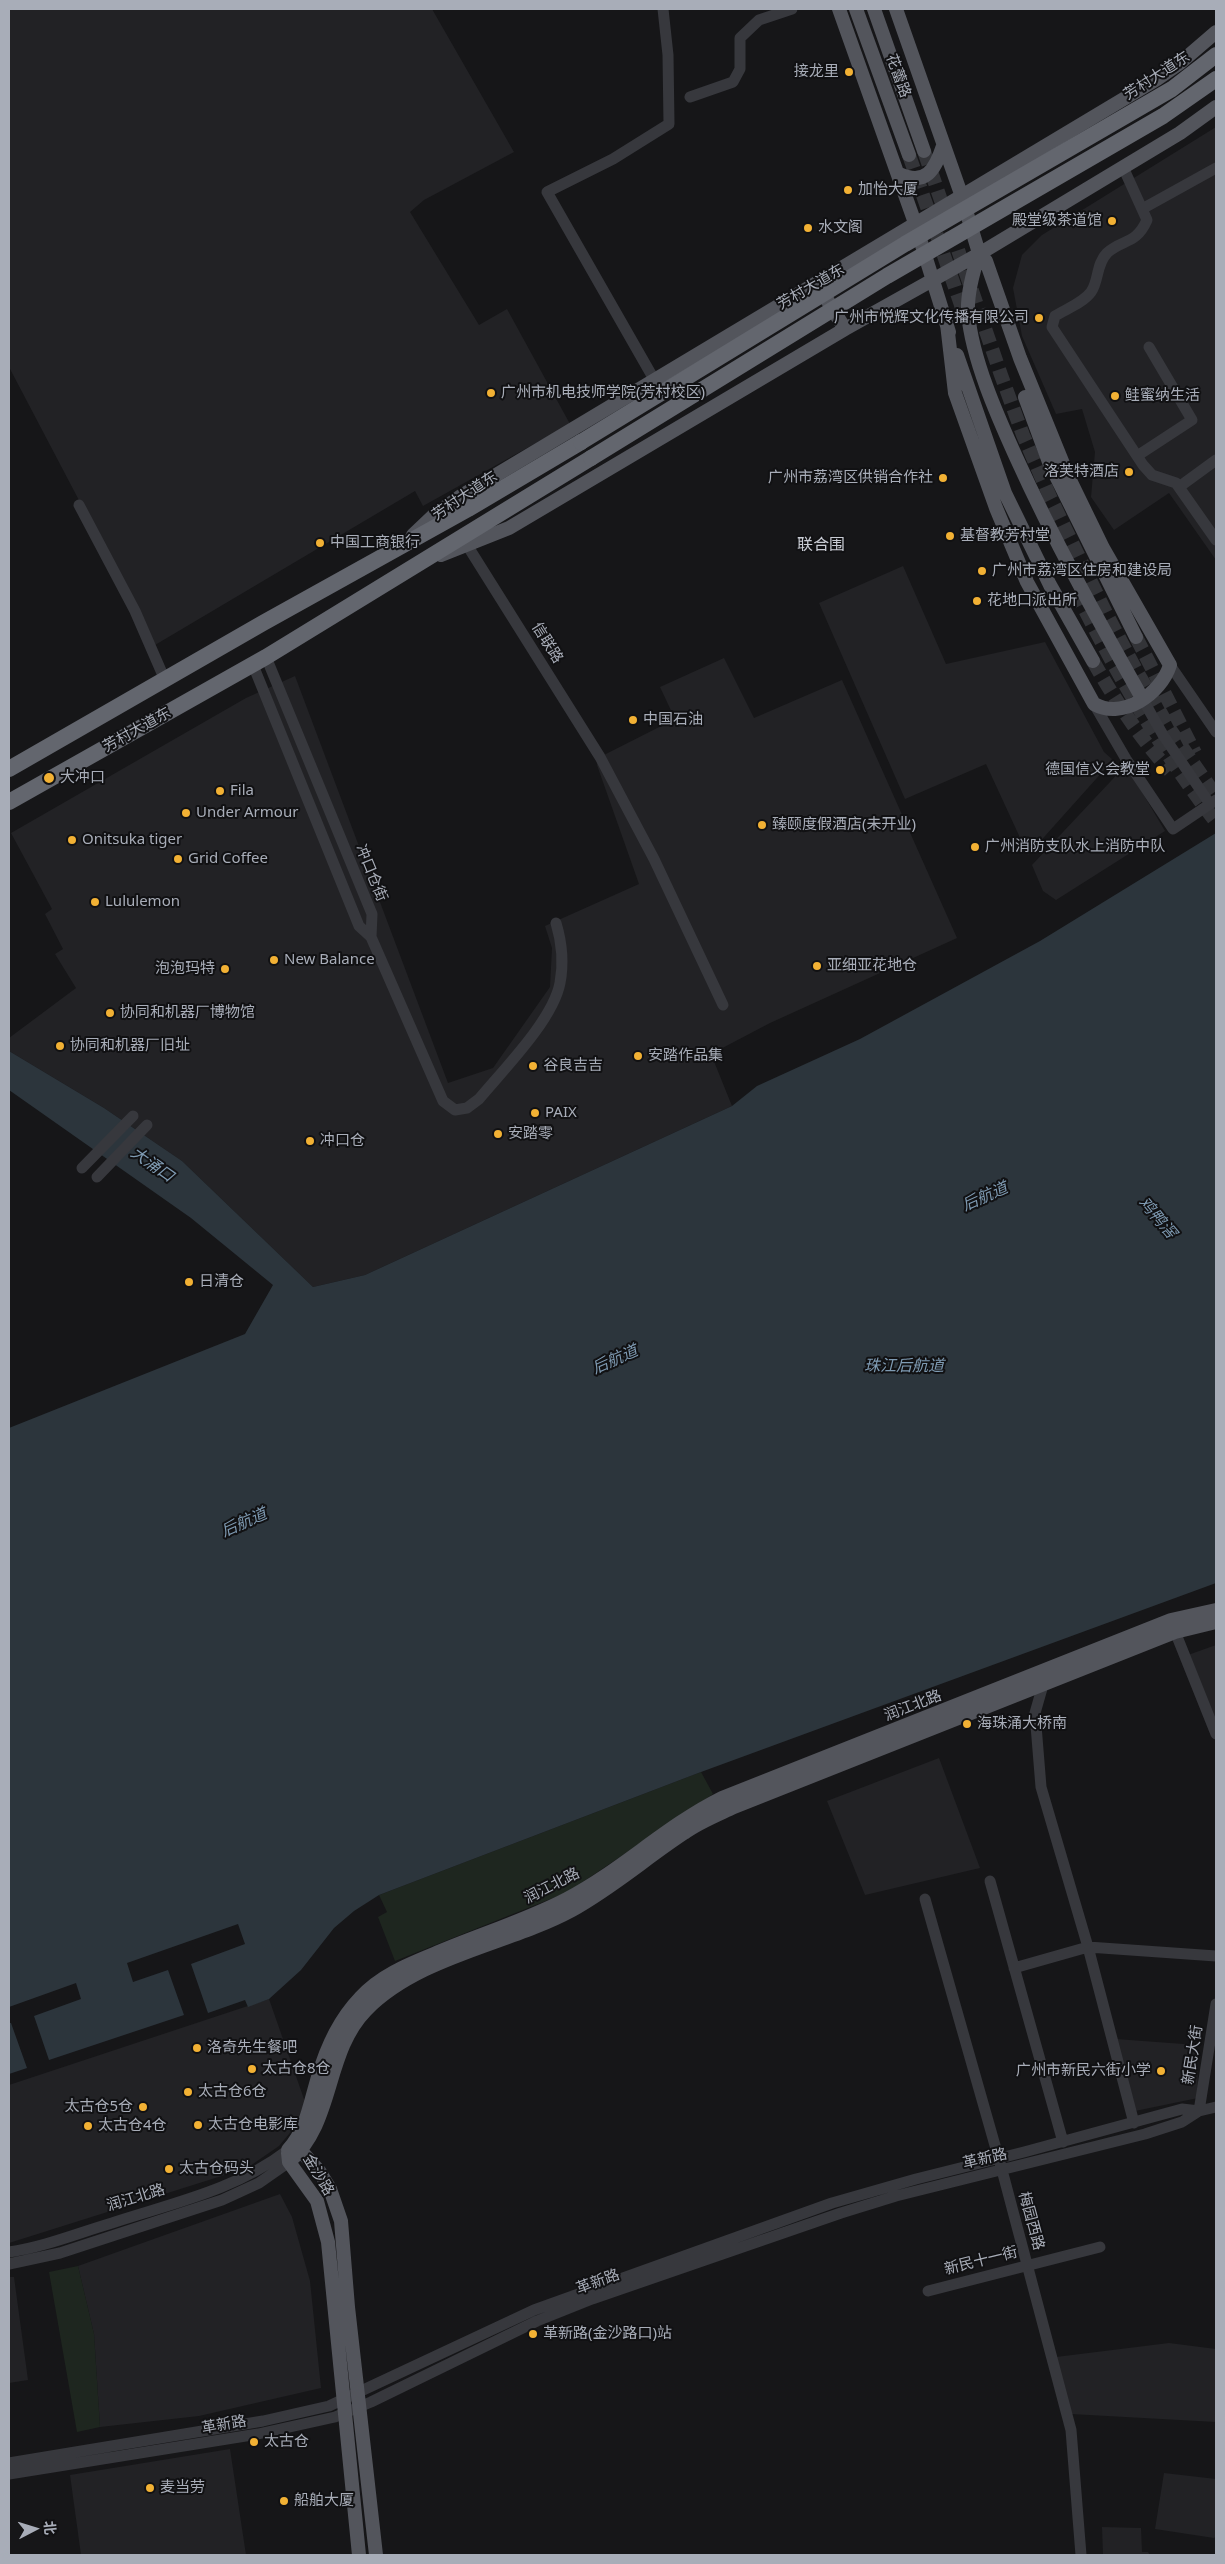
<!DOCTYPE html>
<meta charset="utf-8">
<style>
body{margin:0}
#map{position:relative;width:1225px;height:2564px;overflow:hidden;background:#161618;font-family:"Noto Sans","Noto Sans SC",sans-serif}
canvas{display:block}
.frame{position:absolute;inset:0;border:10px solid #a8adb8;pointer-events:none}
.north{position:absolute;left:10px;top:2504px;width:50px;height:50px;-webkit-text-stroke:4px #111113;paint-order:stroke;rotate:85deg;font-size:14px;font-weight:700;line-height:20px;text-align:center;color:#a8adb8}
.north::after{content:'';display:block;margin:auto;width:18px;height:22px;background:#a8adb8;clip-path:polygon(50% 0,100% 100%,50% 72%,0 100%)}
</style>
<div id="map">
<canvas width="1225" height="2564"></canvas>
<div class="frame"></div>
<div class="north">北</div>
</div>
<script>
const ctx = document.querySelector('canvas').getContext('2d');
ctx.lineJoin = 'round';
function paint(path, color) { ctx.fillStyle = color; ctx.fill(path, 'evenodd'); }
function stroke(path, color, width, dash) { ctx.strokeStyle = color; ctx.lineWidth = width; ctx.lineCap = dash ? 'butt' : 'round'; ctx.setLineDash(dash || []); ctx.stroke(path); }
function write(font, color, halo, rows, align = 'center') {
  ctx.font = font + ' "Noto Sans","Noto Sans SC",sans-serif'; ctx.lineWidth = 4; ctx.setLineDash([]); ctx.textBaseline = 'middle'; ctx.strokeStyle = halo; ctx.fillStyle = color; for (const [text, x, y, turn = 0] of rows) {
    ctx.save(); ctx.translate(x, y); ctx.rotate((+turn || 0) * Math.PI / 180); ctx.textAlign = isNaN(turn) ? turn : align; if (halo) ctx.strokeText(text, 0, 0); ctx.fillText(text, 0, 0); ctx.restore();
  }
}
paint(new Path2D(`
 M9 9H432L514 152 424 200 410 212 479 325 507 309 570 424 423 506 415 491 155 645 9 367Z
 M1216 127V560L1169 493 1114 530 1091 497 1095 452 1082 409 1056 414 1022 336 1013 288 1022 255 1042 235Z
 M903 566 946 664 1045 642 1104 752 1113 760 1028 855 986 764 905 799 819 603Z
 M724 658 754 718 842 680 957 938 770 1023 711 1054 732 1106 365 1275 313 1287 182 1161 104 1108 9 1051V1038L76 988 55 954 63 949 45 914 52 909 11 833 246 698 295 676 448 1083 493 1068 550 987 552 948 545 926 639 884 597 765 600 757 675 719 660 687Z
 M1126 765 1165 831 1056 900 1043 891 1032 865Z
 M1216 1645V1728L1188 1655Z
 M939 1758 980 1868 865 1895 827 1801Z
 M269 1999 305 2102 294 2128 279 2146 247 2168 9 2243V2085Z
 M1116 2039 1197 2045 1198 2098 1135 2111Z
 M280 2194 292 2217 310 2281 321 2388 199 2416 100 2427 94 2334 78 2266Z
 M9 2277H14L28 2380 9 2383Z
 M1169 2343 1216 2349V2422L1071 2414 1056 2357Z
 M230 2449 246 2555H81L70 2475Z
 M1164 2473 1216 2479V2536L1214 2538 1155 2529Z
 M1102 2527 1141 2528 1142 2552H1148L1150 2555H1103Z`), '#222225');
paint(new Path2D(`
 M701 1772 713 1794 568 1892 395 1961 378 1917 387 1912 379 1895Z
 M78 2266 94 2334 100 2427 77 2432 49 2272Z`), '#1e261f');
paint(new Path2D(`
 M1216 833V1583L701 1772 379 1895 354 1911 334 1928 301 1970 269 1999 248 2007 245 2000 208 2013 191 1964 245 1944 238 1924 127 1963 133 1982 168 1970 184 2015 49 2060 34 2016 81 1999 76 1983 9 2007V1428L245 1334 273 1285 191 1218 9 1090V1051L104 1108 182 1161 313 1287 365 1275 732 1106 757 1086 860 1039 1040 941Z
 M9 2023H11L27 2068 9 2074Z`), '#2c353c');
stroke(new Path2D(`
 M924 151 1001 375 1023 435 1051 499 1106 613 1136 670 1171 731 1216 796
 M909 155 967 322
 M1076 592C1116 673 1161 751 1216 822
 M1136 637 1195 753
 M1093 661C1115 700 1139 737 1170 771`), '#333438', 14, [14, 7]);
stroke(new Path2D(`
 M690 97 733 82 740 69V38L759 20 792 9
 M1123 167 1147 220C1136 245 1122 239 1107 253 1096 264 1099 281 1091 292 1083 303 1066 309 1055 316L1052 327 1143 465 1152 475 1176 483 1216 540
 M1142 209 1216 168
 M655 381 547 192 613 159 669 124 668 55 663 9
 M1137 456 1192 420 1149 347
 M1179 487 1216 460
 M79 505 135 611 165 680
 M467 545 600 757 654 859 723 1005
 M266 657 372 914 371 937 443 1101 455 1110 467 1108 479 1099C503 1070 553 1020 560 983 564 962 562 943 556 923
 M253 665 359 926 371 937
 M1170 665 1216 732
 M1142 698 1163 735 1210 804
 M1094 704 1126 759 1173 829 1216 800
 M82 1168 133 1116
 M97 1177 147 1125
 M1172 1624 1216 1734
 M1043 1685 1035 1713 1041 1787 1088 1947 1134 2123
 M990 1881 1063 2142
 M925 1899 1002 2170 1071 2430 1081 2555
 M1014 1968 1088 1947 1216 1956
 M1199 2111 1216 2004
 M9 2252C44 2247 78 2233 112 2223 173 2203 236 2190 288 2150
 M9 2264 60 2253 222 2200 259 2183 289 2162
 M928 2291 1100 2247
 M9 2463 263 2421 329 2406 534 2310 832 2203 916 2179 1024 2152 1182 2109 1199 2111 1216 2107
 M9 2474 258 2434 335 2417 371 2402 537 2321 592 2299 841 2213 896 2196 1145 2134 1182 2122 1199 2111`), '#37383d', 11);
stroke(new Path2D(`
 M839 9 915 223 949 332
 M856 9 909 155
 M874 9 924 151
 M896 9 961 194 982 263
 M899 174C926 186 935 170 943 146
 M979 254C973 272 967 294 968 313 972 359 997 415 1016 457 1054 541 1097 618 1142 698
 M818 285 845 329
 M947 324 955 393 996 508 1027 582 1094 704C1123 720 1161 694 1170 665L1103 548 1068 476 1020 358 986 261 979 254
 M957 355 1005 493 1050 585 1093 661
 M1025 397 1049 462 1136 637
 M413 535 433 516 461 496 1157 79 1180 63 1216 32
 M441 555 509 528 845 329 979 254 1180 133 1216 107
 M288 2150C307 2129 310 2103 318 2077 326 2049 339 2020 360 1998 380 1976 407 1965 434 1954 478 1935 525 1921 567 1899 622 1870 666 1826 722 1798L1171 1620 1216 1610
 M294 2151 302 2152 319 2171 330 2189 341 2221 348 2307 376 2555
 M288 2153 289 2162 317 2201 328 2242 359 2555
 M289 2162C335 2122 324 2053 366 2010 419 1956 507 1945 572 1910 612 1888 646 1858 684 1833 699 1822 717 1815 734 1807L1175 1632 1216 1622`), '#53555c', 14);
stroke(new Path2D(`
 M9 769 263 623 468 509 581 442
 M9 802 266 657 591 458`), '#63666e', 16);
stroke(new Path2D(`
 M581 442 905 244 1172 89 1216 55
 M591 458 887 276 1163 116 1216 79`), '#63666e', 16);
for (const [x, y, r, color] of [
 [849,72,5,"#f2b134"],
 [848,190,5,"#f2b134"],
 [1112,221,5,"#f2b134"],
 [808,228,5,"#f2b134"],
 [1039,318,5,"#f2b134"],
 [491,393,5,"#f2b134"],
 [1115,396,5,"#f2b134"],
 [1129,472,5,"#f2b134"],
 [943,478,5,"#f2b134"],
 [950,536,5,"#f2b134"],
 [320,543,5,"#f2b134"],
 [982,571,5,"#f2b134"],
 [977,601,5,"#f2b134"],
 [633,720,5,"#f2b134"],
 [1160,770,5,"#f2b134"],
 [49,778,6,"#f2b134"],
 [220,791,5,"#f2b134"],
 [186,813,5,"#f2b134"],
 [762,825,5,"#f2b134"],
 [72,840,5,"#f2b134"],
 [975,847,5,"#f2b134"],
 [178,859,5,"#f2b134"],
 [95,902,5,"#f2b134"],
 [274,960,5,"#f2b134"],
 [817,966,5,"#f2b134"],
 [225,969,5,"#f2b134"],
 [110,1013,5,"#f2b134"],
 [60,1046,5,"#f2b134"],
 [638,1056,5,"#f2b134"],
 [533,1066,5,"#f2b134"],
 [535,1113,5,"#f2b134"],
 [498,1134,5,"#f2b134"],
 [310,1141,5,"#f2b134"],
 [189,1282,5,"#f2b134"],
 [967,1724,5,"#f2b134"],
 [197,2048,5,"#f2b134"],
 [252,2069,5,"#f2b134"],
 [1161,2071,5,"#f2b134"],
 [188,2092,5,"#f2b134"],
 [143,2107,5,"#f2b134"],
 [198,2125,5,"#f2b134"],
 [88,2126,5,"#f2b134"],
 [169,2169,5,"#f2b134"],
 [533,2334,5,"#f2b134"],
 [254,2442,5,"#f2b134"],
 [150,2488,5,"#f2b134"],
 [284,2501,5,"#f2b134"]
]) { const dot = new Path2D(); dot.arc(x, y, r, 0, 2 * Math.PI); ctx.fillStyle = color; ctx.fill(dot); stroke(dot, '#111113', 2); }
write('15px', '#a8adb8', '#111113', [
 ["接龙里",839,72,"right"],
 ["加怡大厦",858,190],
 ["殿堂级茶道馆",1102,221,"right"],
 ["水文阁",818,228],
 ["广州市悦辉文化传播有限公司",1029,318,"right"],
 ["广州市机电技师学院(芳村校区)",501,393],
 ["鲑蜜纳生活",1125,396],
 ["洛芙特酒店",1119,472,"right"],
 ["广州市荔湾区供销合作社",933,478,"right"],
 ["基督教芳村堂",960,536],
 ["中国工商银行",330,543],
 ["广州市荔湾区住房和建设局",992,571],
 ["花地口派出所",987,601],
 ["中国石油",643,720],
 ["德国信义会教堂",1150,770,"right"],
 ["大冲口",60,778],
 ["Fila",230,791],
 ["Under Armour",196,813],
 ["臻颐度假酒店(未开业)",772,825],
 ["Onitsuka tiger",82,840],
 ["广州消防支队水上消防中队",985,847],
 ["Grid Coffee",188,859],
 ["Lululemon",105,902],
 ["New Balance",284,960],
 ["亚细亚花地仓",827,966],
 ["泡泡玛特",215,969,"right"],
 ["协同和机器厂博物馆",120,1013],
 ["协同和机器厂旧址",70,1046],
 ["安踏作品集",648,1056],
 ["谷良吉吉",543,1066],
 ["PAIX",545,1113],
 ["安踏零",508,1134],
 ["冲口仓",320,1141],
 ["日清仓",199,1282],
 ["海珠涌大桥南",977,1724],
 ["洛奇先生餐吧",207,2048],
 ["太古仓8仓",262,2069],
 ["广州市新民六街小学",1151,2071,"right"],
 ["太古仓6仓",198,2092],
 ["太古仓5仓",133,2107,"right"],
 ["太古仓电影库",208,2125],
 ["太古仓4仓",98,2126],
 ["太古仓码头",179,2169],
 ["革新路(金沙路口)站",543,2334],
 ["太古仓",264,2442],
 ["麦当劳",160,2488],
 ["船舶大厦",294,2501]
], 'left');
write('15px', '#a8adb8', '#111113', [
 ["花蕾路",898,76,70],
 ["芳村大道东",1157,76,-33],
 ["芳村大道东",811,287,-30],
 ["芳村大道东",465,496,-34],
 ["信联路",547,643,58],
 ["芳村大道东",137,730,-29],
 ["冲口仓街",371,873,68],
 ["润江北路",913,1706,-21],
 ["润江北路",552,1886,-27],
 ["新民大街",1193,2055,-81],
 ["革新路",985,2159,-13],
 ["金沙路",318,2175,59],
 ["润江北路",136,2198,-17],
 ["梅园西路",1031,2221,75],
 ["新民十一街",981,2261,-14],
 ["革新路",598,2282,-20],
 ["革新路",224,2425,-10]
]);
write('16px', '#c9ccd4', '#111113', [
 ["联合围",821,545]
]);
write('italic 16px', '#7f9bb3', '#111113', [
 ["大涌口",152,1165,35],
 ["后航道",985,1197,-24],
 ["鸡鸭滘",1157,1218,50],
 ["后航道",615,1360,-24],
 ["珠江后航道",904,1366],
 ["后航道",244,1523,-24]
]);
</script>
